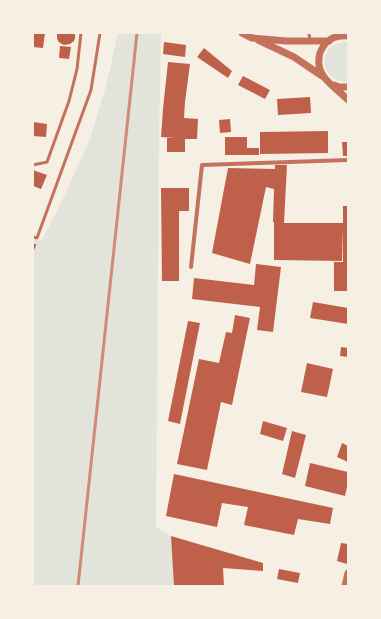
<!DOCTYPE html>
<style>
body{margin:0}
#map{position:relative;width:381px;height:619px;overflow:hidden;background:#f6efe4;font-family:"Fira Sans Condensed",sans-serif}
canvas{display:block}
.frame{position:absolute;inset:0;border:34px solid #f6efe4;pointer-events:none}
</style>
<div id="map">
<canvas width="381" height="619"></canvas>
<div class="frame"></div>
</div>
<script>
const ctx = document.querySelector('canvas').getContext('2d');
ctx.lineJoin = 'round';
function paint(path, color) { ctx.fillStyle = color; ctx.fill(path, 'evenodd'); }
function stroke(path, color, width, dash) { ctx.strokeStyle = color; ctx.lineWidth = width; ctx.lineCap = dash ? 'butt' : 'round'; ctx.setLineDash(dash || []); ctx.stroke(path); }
paint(new Path2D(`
 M118 33H161L159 142 156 527 171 536 174 586H33V240H42L60 205 90 139 106 86Z
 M342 42H348V81C321 84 315 47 342 42Z`), '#e2e4dc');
paint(new Path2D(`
 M33 33H45L43 48 33 47Z
 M57 33H75V38L74 41 70 44 64 45 60 43 58 41 57 38Z
 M164 42 186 45 185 57 163 54Z
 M60 46 71 47 69 59 59 58Z
 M204 48 232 71 228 78 197 57Z
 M168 62 190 64 185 102 184 118 198 119 197 139H185V152H167V138H175L161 137 163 109Z
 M243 76 270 90 265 99 238 85Z
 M310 97 311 113 278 115 277 99Z
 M230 119 231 132 220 133 219 120Z
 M33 122 47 124 46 137 33 136Z
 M328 131V153L260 154V132Z
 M225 137H247V148H259V155H225Z
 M342 142H348V156H343Z
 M275 165H287L284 223H343V206H348V291H334V262H343V227L342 261 274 260V222H281H273L274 189 266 187 250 264 212 253 228 168 275 169Z
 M33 170 47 175 41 189 33 186Z
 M161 188H189V211H179V281H162Z
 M256 264 281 267 273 332 257 330 260 307 192 299 194 278 254 285Z
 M313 302 348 308V324L310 318Z
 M235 315 250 318 232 405 221 402 207 470 177 464 199 359 219 363 226 332 232 333Z
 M188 321 200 323 180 424 168 421Z
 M341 347 348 348V357L340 356Z
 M307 363 333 369 327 397 301 392Z
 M263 421 287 428 283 441 260 434Z
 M292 431 306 435 295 478 282 474Z
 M342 443 348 446V462L337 457Z
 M310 463 348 472V482L345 496 305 486Z
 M174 474 333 508 330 524 298 519 294 535 244 525 248 507 222 503 217 527 166 516Z
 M171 536 263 563V571L223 568 224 586H174Z
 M341 543 348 544V558L347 564 337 561Z
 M279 569 300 573 298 583 277 579Z`), '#bf614a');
stroke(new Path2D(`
 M33 250 35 245`), '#b5482f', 2);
stroke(new Path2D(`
 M309 33 310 41
 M33 165 47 162 69 101 77 69 81 33
 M33 237 37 238 91 90 100 33`), '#c5725c', 3);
stroke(new Path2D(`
 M191 267 202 165 348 160`), '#c5725c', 4);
stroke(new Path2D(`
 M242 33 252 38 286 41H329
 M348 36C339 35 331 37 325 44 322 48 319 53 319 58 316 78 337 88 348 100
 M258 40 294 57 322 76
 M334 85 339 87H348
 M345 586 348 573`), '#c5725c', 7);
stroke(new Path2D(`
 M78 586 137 33`), '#cf8b77', 3);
</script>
